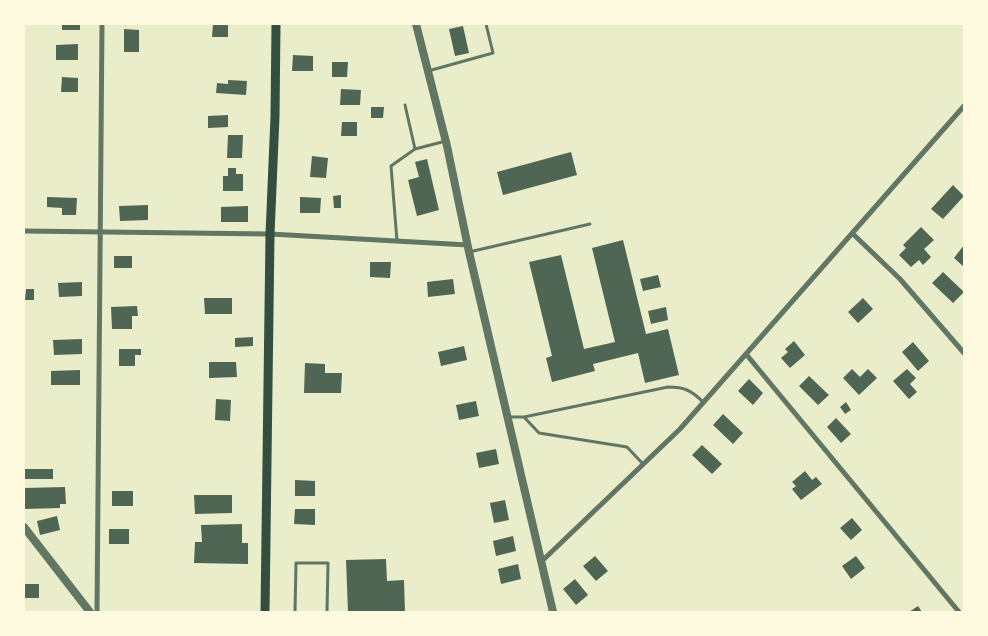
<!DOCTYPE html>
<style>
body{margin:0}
#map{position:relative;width:988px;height:636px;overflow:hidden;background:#e9edc9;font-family:"Noto Sans",sans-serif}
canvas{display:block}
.frame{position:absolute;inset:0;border:25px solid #fefae0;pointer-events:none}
</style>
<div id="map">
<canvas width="988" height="636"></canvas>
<div class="frame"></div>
</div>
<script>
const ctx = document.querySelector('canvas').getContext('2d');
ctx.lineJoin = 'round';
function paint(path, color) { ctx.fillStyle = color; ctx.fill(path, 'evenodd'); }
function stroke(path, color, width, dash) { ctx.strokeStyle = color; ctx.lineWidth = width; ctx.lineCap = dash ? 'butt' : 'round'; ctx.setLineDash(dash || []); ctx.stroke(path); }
paint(new Path2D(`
 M62 24H80V30H62Z
 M213 24H228V37H212Z
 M463 26 469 53 455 56 449 29Z
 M124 29 139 30V52H124Z
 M78 44V60H56V45Z
 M293 55 313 56V71H292Z
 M332 62H348L347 77H332Z
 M62 77 78 78V92H61Z
 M228 80 247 81 246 95 216 93 217 83 228 84Z
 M341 89 361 90 360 105H340Z
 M371 107H384L383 118H371Z
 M228 115V127L208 128V116Z
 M342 122H357V136H341Z
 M228 135H243L242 158H227Z
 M571 152 577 175 503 195 497 172Z
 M312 156 328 158 326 178 310 177Z
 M427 159 439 210 417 216 408 180 419 177 415 162Z
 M228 168H236V174H243V191H223V176H228Z
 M953 185 964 196 943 219 931 209Z
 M341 195V208H334L333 196Z
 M47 197 77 198 76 215H62V208L47 207Z
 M300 197 321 198 320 213H300Z
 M148 205V220L120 221 119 206Z
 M248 206V222H221V207Z
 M921 227 934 240 924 249 931 257 923 265 919 260 911 267 899 255 906 248 903 245Z
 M623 240 646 334 668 329 679 375 645 383 638 353 593 364 595 371 552 382 546 358 552 356 529 262 561 255 584 349 615 342 592 248Z
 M964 245V267L954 258Z
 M114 256H132V268H114Z
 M370 262H391L390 278 370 277Z
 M943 272 964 292 953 303 932 283Z
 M658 275 661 287 643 291 640 279Z
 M453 279 455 294 428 297 427 282Z
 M82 282V296L59 297 58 283Z
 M26 289H34V300H25Z
 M204 298H232V314H205Z
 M863 298 873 309 858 323 848 312Z
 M137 306 138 316H132V329H112L111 307Z
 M666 307 668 320 651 324 648 311Z
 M253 337V346L235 347V338Z
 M82 339V354L54 355 53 340Z
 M794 341 805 355 790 368 781 358 788 352 785 349Z
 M913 342 929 361 918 371 902 352Z
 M464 346 467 360 441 366 438 352Z
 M119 349H141V355H135V366H119Z
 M209 362H236L237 377 209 378Z
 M305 363 325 364V373H342L341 393H304Z
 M852 369 860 377 868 369 877 378 859 395 843 378Z
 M907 369 916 378 910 384 917 392 909 399 893 381Z
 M80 370V385H51V371Z
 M809 376 829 395 818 405 799 386Z
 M749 379 763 393 753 405 738 391Z
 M216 399 231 400 230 421 215 420Z
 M476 401 479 416 459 420 456 405Z
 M846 402 851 410 845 414 840 407Z
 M723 414 743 433 733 444 713 425Z
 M836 418 851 434 841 443 827 427Z
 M702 445 722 464 712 474 692 455Z
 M496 449 499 464 479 468 476 453Z
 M24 469H53V479H24Z
 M805 471 812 480 816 477 822 484 801 500 792 489 796 486 792 482Z
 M295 480 315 481V496H295Z
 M65 487 66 504H60V508L24 509V488Z
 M112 491H133V506H112Z
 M194 495H232V513L195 514Z
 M505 500 509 520 494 523 490 503Z
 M295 509H315V525L294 524Z
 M57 516 60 530 40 535 37 521Z
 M852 518 862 530 851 540 840 528Z
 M242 524V543H248V564L194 563 195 542H202L201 525Z
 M109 529H129V544H109Z
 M513 536 516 551 496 556 493 541Z
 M595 556 608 571 596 581 583 566Z
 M856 556 865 568 851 579 842 566Z
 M386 559 387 581 404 580 405 612H348L346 560Z
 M518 564 521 579 501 584 498 569Z
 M575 579 588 595 576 605 563 589Z
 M24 584H39V598H24Z
 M918 606 922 612H909Z`), '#4f6655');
stroke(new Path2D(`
 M428 71 493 53 486 24
 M415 149 446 141
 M397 241 391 166 415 149 405 105
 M469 252 590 224
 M508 417H524L668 387C684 387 691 390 703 402
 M524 417 539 433 627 447 643 464
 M295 612 296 563H328L327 612`), '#617663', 3);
stroke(new Path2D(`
 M24 231 270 234 468 245
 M853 234 900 279 964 353
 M746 354 959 612
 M542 561 680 429 964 106
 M97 612 102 24`), '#617663', 5);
stroke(new Path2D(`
 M416 24 447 146 469 252 553 612
 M24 527 90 612`), '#617663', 8);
stroke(new Path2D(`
 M265 612 270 234 275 117 276 24`), '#344e41', 9);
</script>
